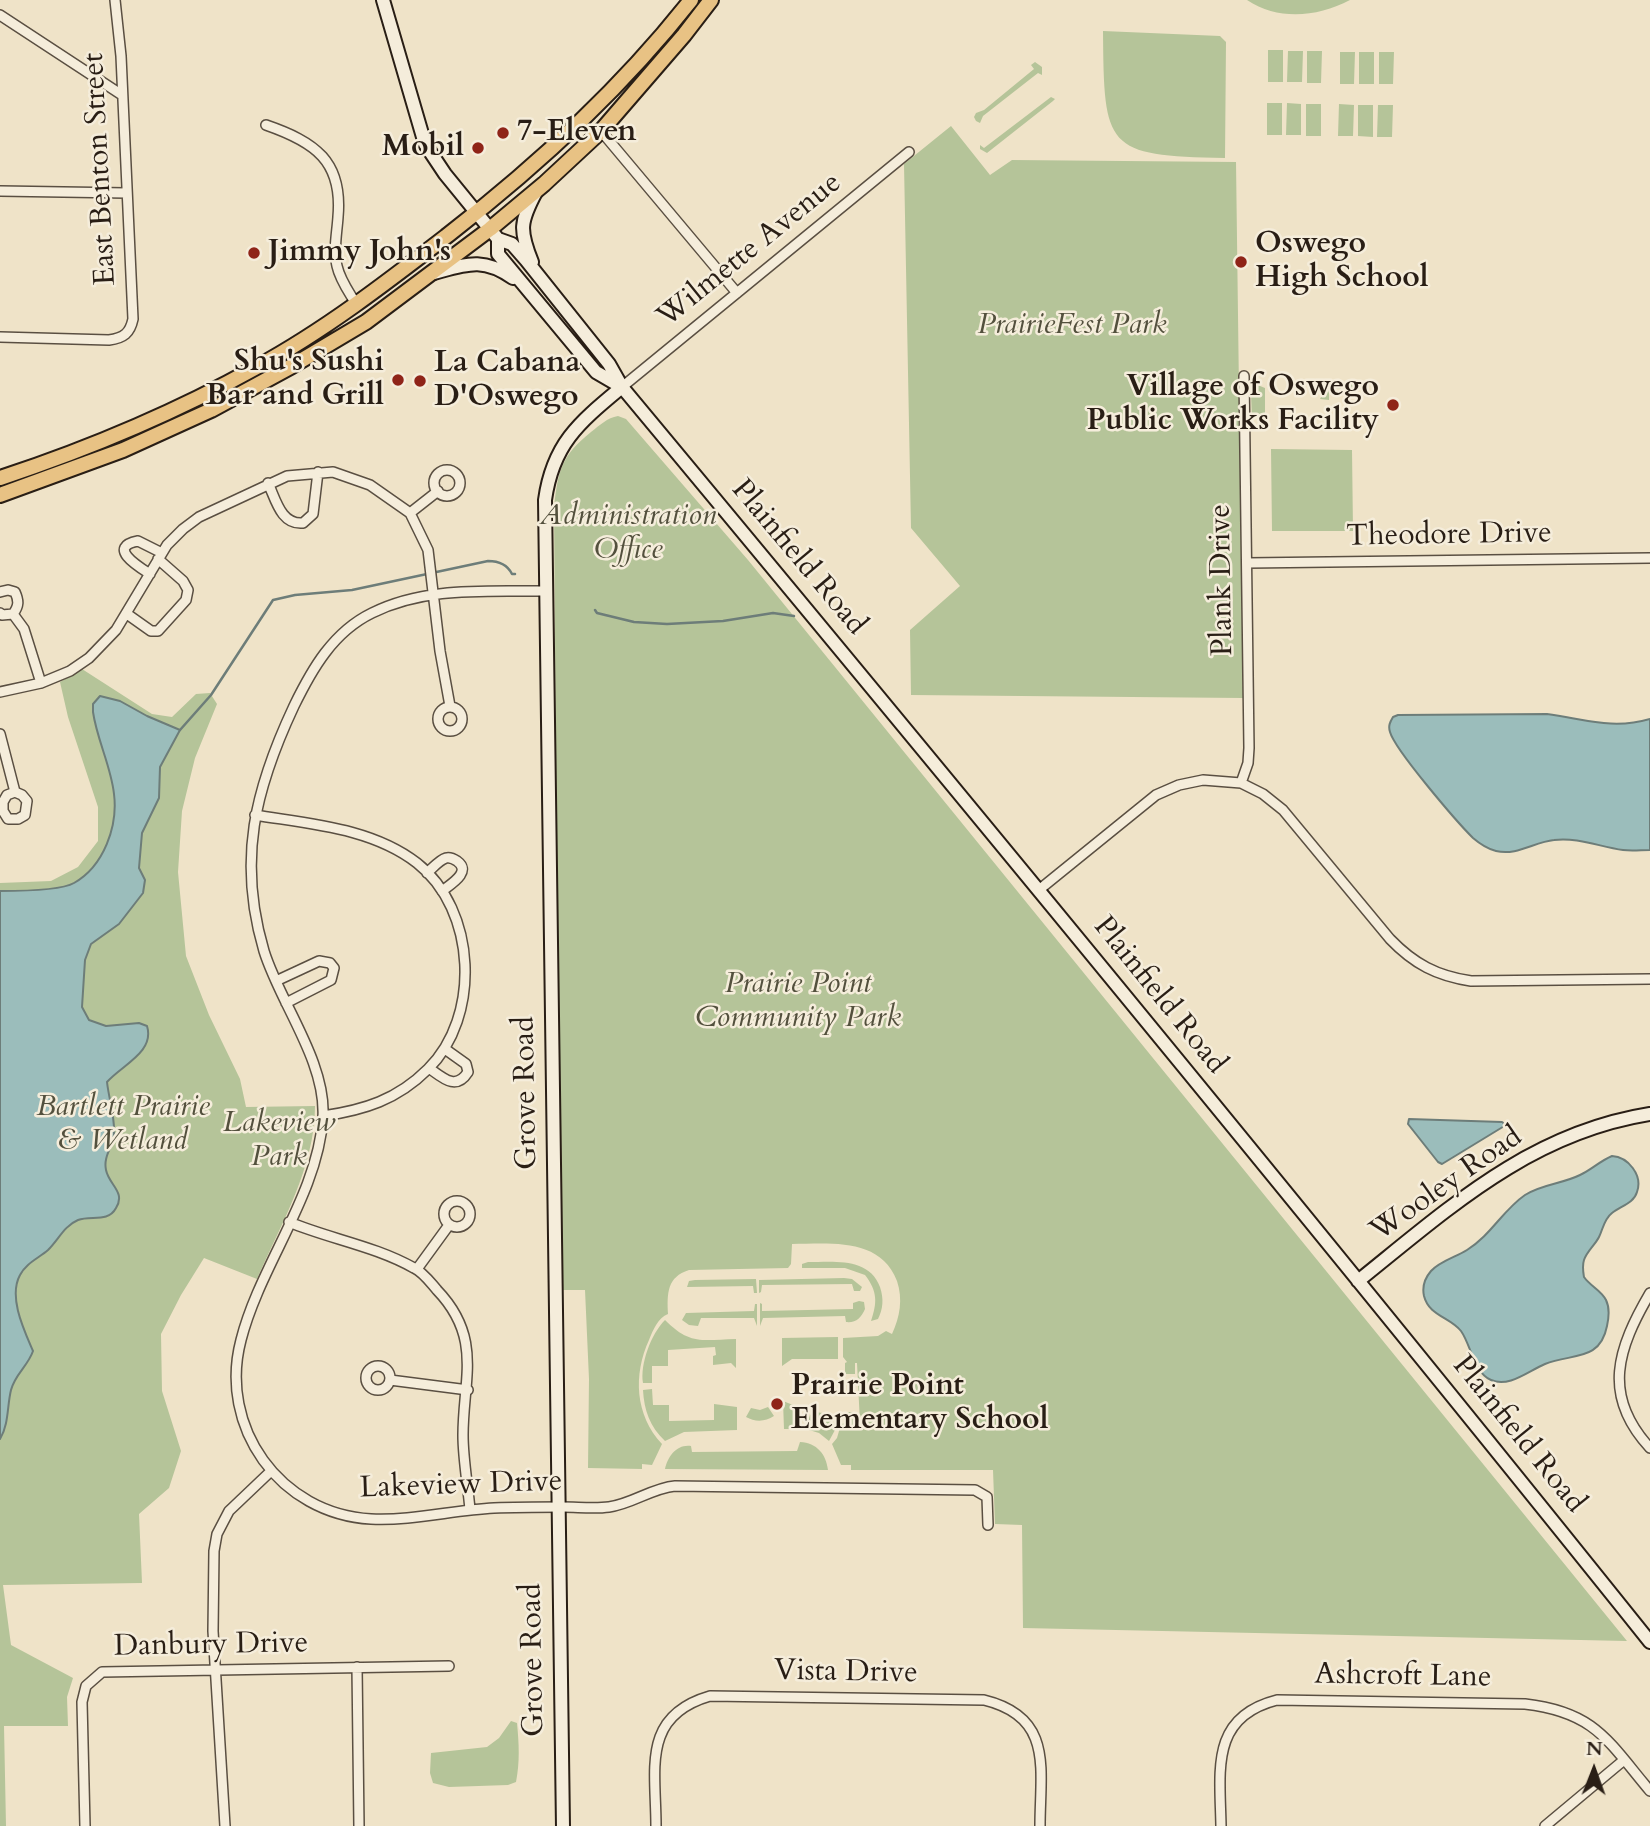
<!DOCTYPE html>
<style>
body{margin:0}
#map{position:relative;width:1650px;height:1826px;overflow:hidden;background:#efe3c8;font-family:Cardo,serif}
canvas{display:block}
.north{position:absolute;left:1559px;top:1735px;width:70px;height:70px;-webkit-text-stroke:5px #f5eddb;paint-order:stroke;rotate:1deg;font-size:19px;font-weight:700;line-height:28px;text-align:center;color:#291e15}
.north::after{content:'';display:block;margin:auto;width:24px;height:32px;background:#291e15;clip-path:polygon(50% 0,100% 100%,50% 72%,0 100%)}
</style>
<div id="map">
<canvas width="1650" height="1826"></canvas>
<div class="north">N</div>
</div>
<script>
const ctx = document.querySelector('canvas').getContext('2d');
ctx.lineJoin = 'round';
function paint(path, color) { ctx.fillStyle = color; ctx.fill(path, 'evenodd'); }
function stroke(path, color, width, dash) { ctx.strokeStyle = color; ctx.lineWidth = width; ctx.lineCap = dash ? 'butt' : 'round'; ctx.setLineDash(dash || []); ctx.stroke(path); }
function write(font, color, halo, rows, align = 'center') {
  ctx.font = font + ' Cardo,serif'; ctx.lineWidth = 5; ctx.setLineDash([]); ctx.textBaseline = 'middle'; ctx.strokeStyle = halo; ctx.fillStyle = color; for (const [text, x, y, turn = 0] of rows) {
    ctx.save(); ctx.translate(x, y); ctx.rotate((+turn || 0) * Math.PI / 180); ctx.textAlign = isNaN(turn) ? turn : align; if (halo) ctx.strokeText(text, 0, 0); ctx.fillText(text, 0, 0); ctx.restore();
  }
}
paint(new Path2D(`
 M1247 0H1350C1317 17 1279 21 1247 0Z
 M1103 31 1220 36 1226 42 1225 158C1105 156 1104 148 1103 31Z
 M1268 50H1283V82H1268Z
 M1288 51H1303L1302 82H1287Z
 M1307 51H1322L1321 83H1307Z
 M1340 52H1355L1354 84H1340Z
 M1359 52H1374V84H1359Z
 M1379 52H1394L1393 84H1379Z
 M1035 62 1042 67V75L1038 73 983 116 980 123 976 121 974 117 976 113 984 110 1034 69 1031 65Z
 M1051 97 1055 99 1053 101 987 153 980 149V145L984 148Z
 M1267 103H1282V135H1267Z
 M1287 103 1301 104V135H1286Z
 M1306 104H1321V136H1306Z
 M1339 104 1354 105 1353 136H1338Z
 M1358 105H1373V137L1358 136Z
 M1378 105H1393L1392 137H1377Z
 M951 126 990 175 1012 160 1236 162 1243 698 911 695 910 630 960 586 911 528 904 164Z
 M1321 382H1353V389H1329V400L1320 399 1324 392 1320 391Z
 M1255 384 1265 388V415L1252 418 1251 394Z
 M618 416 626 419 748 560 1627 1641 1023 1628 1022 1525 995 1524 993 1470H851V1465H841L832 1444 837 1438 841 1424 845 1423 846 1412H855V1423H860L857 1363H855V1374H845V1363L847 1362 843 1357V1338L878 1336 886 1331 892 1334C900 1317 903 1299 897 1281 880 1237 830 1244 792 1244L791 1264 788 1268 689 1270C667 1277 667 1293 668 1314 658 1318 653 1330 649 1340 633 1375 635 1415 662 1444L652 1465 642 1464V1469L588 1468 589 1379 585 1290H560L554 508C558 471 561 456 591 432 600 425 607 418 618 416Z
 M1271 449 1352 450 1353 531H1272Z
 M82 669 152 714 172 717 196 694 210 693 217 704 195 758 182 811 178 872 186 956 209 1015 240 1079 246 1107 315 1106C315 1167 281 1224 257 1279L204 1258 181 1295 161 1334 162 1391 181 1451 169 1488 139 1514 142 1583 3 1585 11 1645 73 1678 67 1697 68 1726H4L6 1826H0V883L51 881 78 867 98 841V807L68 717 60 682Z
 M808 1262C834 1262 869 1257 880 1287 884 1299 883 1309 878 1319L871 1321C877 1303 878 1292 865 1275L845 1268H802V1264Z
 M844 1278 852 1279 862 1287 860 1291H854L852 1284 762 1285 761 1292 759 1293V1280Z
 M756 1279 757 1293H754L753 1286 687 1287 689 1281 695 1280Z
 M859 1301 864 1302 865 1309C861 1318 856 1323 846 1322L845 1316 763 1318 760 1326V1303L762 1304V1311L853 1309V1303Z
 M755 1304H757V1326L754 1318H701L698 1326 689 1325 682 1320 686 1313 754 1311Z
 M665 1320C690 1345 701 1340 736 1339V1368L731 1363 713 1365V1356L716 1355 715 1347 668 1350V1366H652V1383H643C640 1364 651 1334 665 1320Z
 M838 1337V1359H792L782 1366V1338Z
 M652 1389 653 1405H669V1421L714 1420V1404L737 1407V1430L684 1432 665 1441C650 1427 644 1410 643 1390Z
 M783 1401 793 1405V1413H799L798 1429H784Z
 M768 1407 774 1416C765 1422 755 1422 746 1417L751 1408 760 1410Z
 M815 1412 830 1414 831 1422 835 1423V1430L829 1441 819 1433 806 1429 810 1415Z
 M800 1442C817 1443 826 1454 828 1470L665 1469C668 1456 677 1444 691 1446L692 1452 797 1451Z
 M511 1721 517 1723C519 1744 520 1762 516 1782L508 1785 449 1787 433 1783 430 1773 431 1753 487 1747 499 1738Z`), '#b5c499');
const water = new Path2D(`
 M100 696 120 701 147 716 180 730 160 767 159 798 142 833 139 868 145 880 143 893 119 924 91 944 85 960 82 1007 89 1020 106 1026 139 1023 147 1026C155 1052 122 1065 107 1082 109 1100 115 1116 114 1134 113 1147 103 1156 106 1170 109 1185 126 1192 116 1208 108 1223 91 1215 78 1220 64 1226 59 1239 48 1250 39 1258 26 1263 20 1275 8 1297 24 1330 33 1351 28 1366 15 1374 11 1390 7 1406 9 1424 0 1439V891C18 891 60 891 74 883 104 866 118 826 114 794 111 766 97 740 93 712V704Z
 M1547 714C1585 719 1612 730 1650 719V850C1641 850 1632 851 1623 850 1600 847 1578 837 1554 840 1534 842 1517 856 1496 851 1488 849 1480 844 1473 838 1457 822 1395 750 1390 732 1388 726 1390 722 1393 717L1398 715Z
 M1409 1119 1502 1122 1506 1125 1442 1164 1438 1162 1408 1124Z
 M1612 1156C1628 1157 1643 1175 1637 1192 1634 1203 1621 1206 1612 1213 1604 1219 1603 1229 1599 1237 1595 1245 1587 1251 1584 1260 1582 1266 1583 1271 1584 1277 1590 1286 1601 1290 1606 1300 1610 1308 1609 1317 1607 1326 1600 1362 1572 1353 1545 1364 1528 1371 1509 1388 1491 1380 1474 1373 1471 1345 1461 1331 1450 1317 1429 1316 1424 1296 1422 1287 1425 1278 1431 1271 1440 1261 1456 1257 1467 1250 1491 1235 1503 1210 1525 1195 1542 1184 1562 1184 1580 1175 1591 1170 1600 1161 1612 1156Z`);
paint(water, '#9bbdbb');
stroke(water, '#6d7d79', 2);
stroke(new Path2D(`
 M595 610 597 613 634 622 667 624 723 621 773 613 794 616
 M180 730 211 695 273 600 295 595 352 590 488 561C498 561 507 564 512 574H515`), '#6d7d79', 2.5);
const street = new Path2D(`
 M0 15 122 95
 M266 125C315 142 343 161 338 217 337 233 333 251 337 266 340 280 349 292 356 304
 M601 131 737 293
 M0 191 126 193
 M0 337 109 340C124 338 130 333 133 319L121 56 115 0
 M622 387 909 152
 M434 483a13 13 0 1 1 26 0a13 13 0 1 1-26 0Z
 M268 483C276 500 281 525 303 523L313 514 318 472
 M410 513 438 491
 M1248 563 1650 558
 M150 574C139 567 106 547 138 541L162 553
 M545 591C487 592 426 586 372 613 333 632 312 669 294 706 255 789 237 860 264 951 280 1003 326 1061 323 1117 318 1195 260 1265 241 1340 218 1427 280 1514 371 1519 412 1521 453 1510 494 1508 517 1507 540 1507 563 1507 578 1507 594 1509 609 1507 632 1504 652 1488 675 1486L975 1490 987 1497 988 1525
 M0 592 8 590 15 592C19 601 19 606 13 614
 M0 613 2 615 13 614
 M13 614 24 629 41 683
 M127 614 151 631H158L186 600 188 590 183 581 158 559
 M0 692 41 683 70 671 89 658 116 630 167 545 183 529 199 517 287 476 333 472 370 485 410 513 428 550 440 651 450 706
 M438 719a12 12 0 1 1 24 0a12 12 0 1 1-24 0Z
 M0 734 15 792 22 795 27 801 25 815 18 819H8L3 811V802L7 795 15 792
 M1241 783 1248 763 1249 748 1244 376
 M255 815C310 824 372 828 417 863 477 910 481 1017 428 1069 397 1100 364 1110 323 1116
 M427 873C432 869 439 860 446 858 450 857 454 859 457 861 472 872 451 884 442 891
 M1040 889 1156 795 1179 785 1203 780 1241 783 1263 794 1283 810 1390 939C1414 964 1437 976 1471 981L1650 979
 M276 981 319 961 330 963 334 968 331 980 286 1003
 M429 1068C443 1078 456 1091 468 1072L466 1064 445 1049
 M444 1214a13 13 0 1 1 26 0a13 13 0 1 1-26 0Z
 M289 1222C330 1239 375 1246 414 1268 423 1272 430 1282 437 1290 483 1338 463 1379 463 1435 463 1460 468 1485 470 1510
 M417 1269 449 1225
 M1650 1293C1618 1348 1601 1395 1650 1448
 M366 1378a12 12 0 1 1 24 0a12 12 0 1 1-24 0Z
 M390 1380 468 1390
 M357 1667 359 1826
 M85 1826 82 1702 86 1686 102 1672 449 1666
 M225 1826 213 1631 214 1551 217 1534 229 1511 270 1472
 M656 1826C656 1769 641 1716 710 1696L984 1700C1054 1717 1040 1769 1040 1826
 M1221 1826C1220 1770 1210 1717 1277 1700L1525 1704C1595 1712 1608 1741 1650 1791
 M1545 1826 1624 1760`);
const secondary = new Path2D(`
 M383 0 425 144 445 174 498 239 512 244 526 260 609 364 622 387C968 803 1312 1220 1650 1642
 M498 239V254L596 372 620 386
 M532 262C519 230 520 222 536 192
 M434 273C467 264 483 257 513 278
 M1358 1281C1449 1208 1530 1133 1650 1114
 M563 1826 545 500C553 443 580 422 622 387`);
const primary = new Path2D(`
 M0 478C88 449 176 412 257 367 325 330 387 282 448 235 537 166 621 89 691 0
 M0 495 123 450 211 410 292 366 366 322 490 229 544 184 601 131 684 35 711 0`);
stroke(street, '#5a4f42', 12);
stroke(secondary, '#291e15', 16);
stroke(primary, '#291e15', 18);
stroke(street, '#f5eddb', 9);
stroke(secondary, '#f5eddb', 12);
stroke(primary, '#e8c284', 14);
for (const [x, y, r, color] of [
 [503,133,7,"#8f2418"],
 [478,148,7,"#8f2418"],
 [254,253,7,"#8f2418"],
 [1241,262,7,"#8f2418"],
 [398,380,7,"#8f2418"],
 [420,381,7,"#8f2418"],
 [1393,405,7,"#8f2418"],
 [777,1404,7,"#8f2418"]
]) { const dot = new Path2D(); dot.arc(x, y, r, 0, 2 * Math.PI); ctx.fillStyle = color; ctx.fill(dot); stroke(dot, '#f5eddb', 2.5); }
write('bold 30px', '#291e15', '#f5eddb', [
 ["7-Eleven",517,133],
 ["Mobil",464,148,"right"],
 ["Oswego",1255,245],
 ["High School",1255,279],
 ["Jimmy John's",268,253],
 ["Shu's Sushi",384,363,"right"],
 ["Bar and Grill",384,397,"right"],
 ["La Cabana",434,364],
 ["D'Oswego",434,398],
 ["Village of Oswego",1379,388,"right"],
 ["Public Works Facility",1379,422,"right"],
 ["Prairie Point",791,1387],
 ["Elementary School",791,1421]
], 'left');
write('30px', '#291e15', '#f5eddb', [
 ["East Benton Street",101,169,-93],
 ["Wilmette Avenue",750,251,-39],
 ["Theodore Drive",1449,536,-1],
 ["Plainfield Road",798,558,50],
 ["Plank Drive",1223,580,-91],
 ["Plainfield Road",1159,996,51],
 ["Grove Road",527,1093,-91],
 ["Wooley Road",1447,1185,-35],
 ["Plainfield Road",1518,1435,51],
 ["Lakeview Drive",461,1486,-2],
 ["Danbury Drive",211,1646,-1],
 ["Grove Road",534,1660,-91],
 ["Vista Drive",846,1673,1],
 ["Ashcroft Lane",1403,1677,1]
]);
write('italic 30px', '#53503d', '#f5eddb', [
 ["PrairieFest Park",1072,326],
 ["Administration",628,517],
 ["Office",628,551],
 ["Prairie Point",798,985],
 ["Community Park",798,1019],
 ["Bartlett Prairie",123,1108],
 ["& Wetland",123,1142],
 ["Lakeview",279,1124],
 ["Park",279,1158]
]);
</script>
